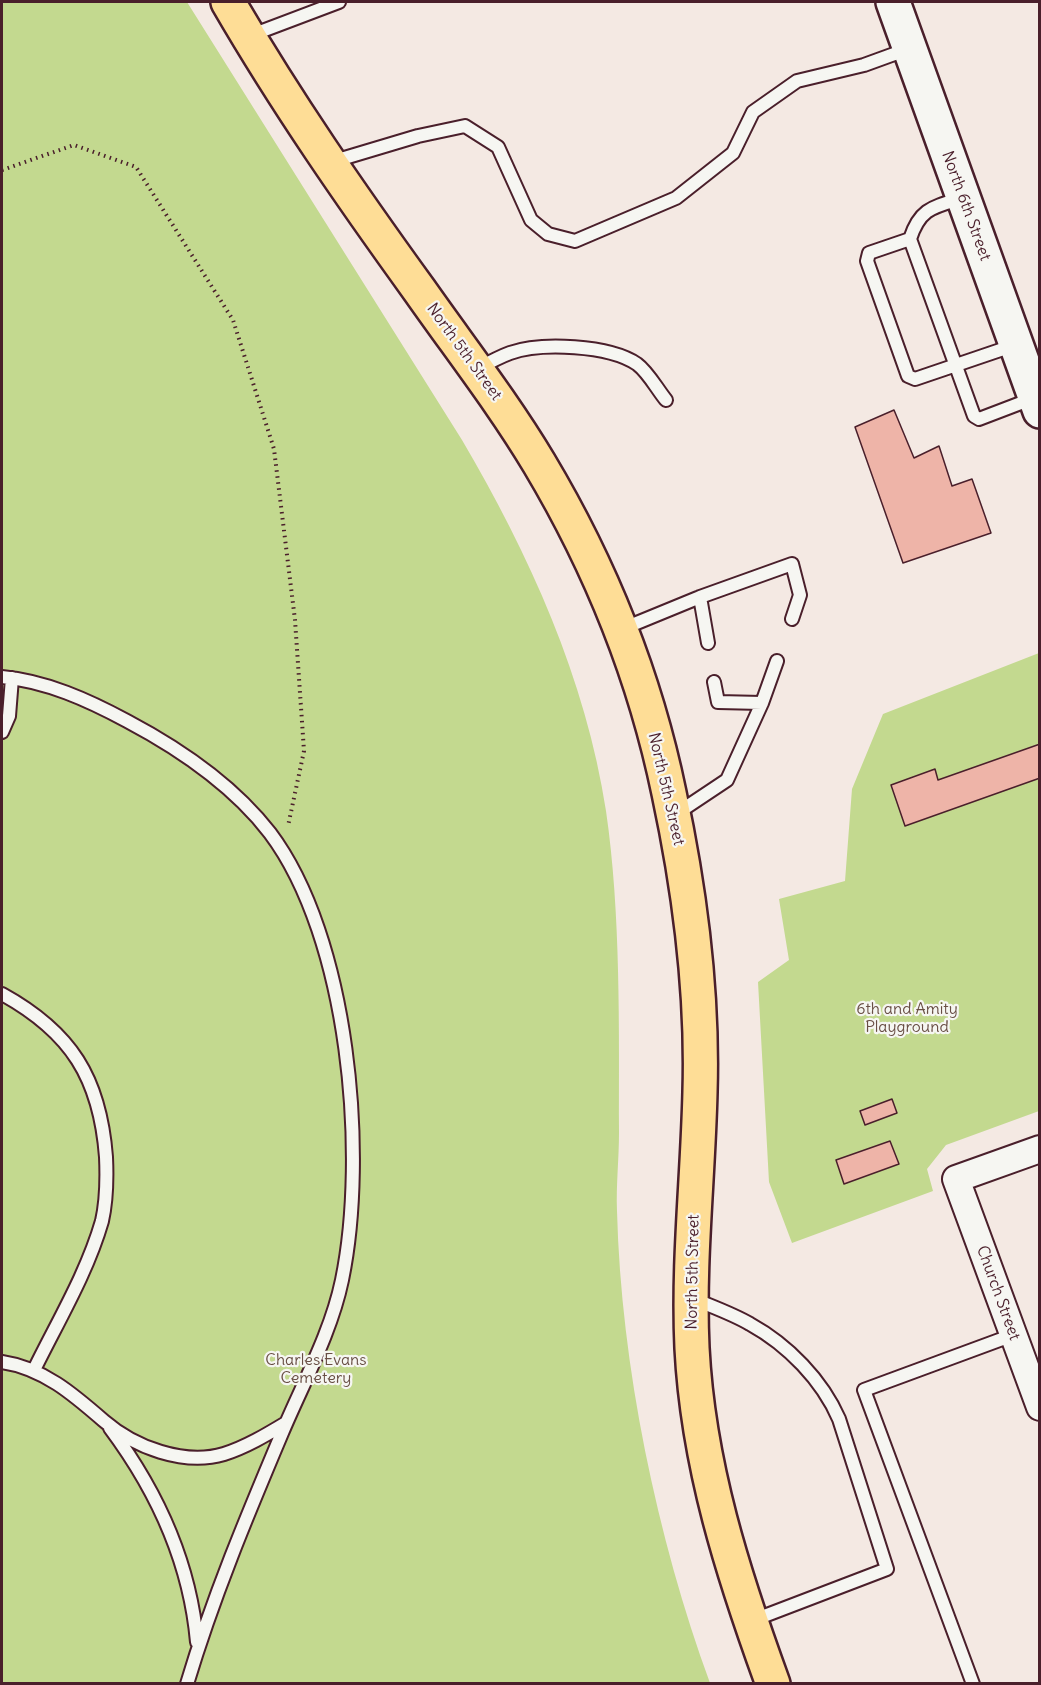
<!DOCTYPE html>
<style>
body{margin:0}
#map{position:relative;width:1041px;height:1685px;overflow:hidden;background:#f4e9e3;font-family:Delius,sans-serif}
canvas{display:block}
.frame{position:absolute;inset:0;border:3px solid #4a1f2b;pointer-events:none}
</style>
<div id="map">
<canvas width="1041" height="1685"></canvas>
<div class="frame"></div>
</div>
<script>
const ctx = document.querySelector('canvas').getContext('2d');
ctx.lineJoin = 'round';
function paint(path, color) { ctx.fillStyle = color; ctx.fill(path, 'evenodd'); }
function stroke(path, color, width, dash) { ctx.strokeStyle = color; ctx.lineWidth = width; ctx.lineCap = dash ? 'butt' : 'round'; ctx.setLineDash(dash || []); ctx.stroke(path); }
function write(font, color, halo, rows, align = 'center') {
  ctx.font = font + ' Delius,sans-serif'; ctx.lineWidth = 4.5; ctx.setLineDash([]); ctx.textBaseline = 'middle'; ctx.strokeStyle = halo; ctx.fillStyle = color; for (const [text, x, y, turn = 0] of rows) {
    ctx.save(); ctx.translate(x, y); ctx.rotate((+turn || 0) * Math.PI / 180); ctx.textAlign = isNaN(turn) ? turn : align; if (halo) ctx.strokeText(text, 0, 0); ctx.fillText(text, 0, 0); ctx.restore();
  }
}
paint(new Path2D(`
 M2 2H187L462 440C529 554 586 679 606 811 621 913 619 1030 619 1133 619 1159 616 1185 617 1211 621 1366 657 1538 710 1683L2 1684Z
 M1039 653V1111L946 1145 927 1169 933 1191 792 1243 769 1182 758 982 789 960 779 899 845 881 852 789 883 714Z`), '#c3d98f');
const building = new Path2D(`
 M894 410 914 458 939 446 952 486 972 479 991 533 903 563 855 427Z
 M1040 744V778L905 826 891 785 935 769 938 780Z
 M892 1099 897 1113 865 1125 860 1111Z
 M890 1141 899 1164 844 1184 836 1160Z`);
paint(building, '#eeb4a8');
stroke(building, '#4a1f2b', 1.5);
const lane = new Path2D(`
 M249 36 339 2
 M331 162 418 136 465 126 498 147 531 220 548 234 575 241 676 198 733 153 753 112 797 81 864 65 908 49
 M963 198C933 207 920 208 910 239L974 416 979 419 1034 398
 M910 239 869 253 867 261 908 376 915 379 1015 345
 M477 369C488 363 499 357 510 353 541 342 609 345 637 364 648 372 657 389 666 400
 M700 597 708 643
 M622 629 700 597 792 564 800 595 792 619
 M2 677C46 681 88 700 127 721 180 749 233 785 270 833 349 938 368 1154 342 1280 331 1333 303 1383 282 1433 247 1516 213 1597 187 1684
 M714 682 718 702 762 703
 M2 732 9 716 12 678
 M676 814 727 780 762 703 777 661
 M2 994C71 1032 100 1078 106 1157 107 1179 107 1199 102 1221 87 1273 58 1321 34 1370
 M694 1299C713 1307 733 1314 750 1324 788 1345 822 1380 839 1419L887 1569 751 1621
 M2 1362C43 1368 73 1394 104 1421 134 1447 184 1466 224 1454 246 1447 266 1435 286 1423
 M110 1428C157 1491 190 1564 197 1642
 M973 1684 864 1390 1013 1335`);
const street = new Path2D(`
 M1040 1149 956 1179 1040 1407`);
const secondary = new Path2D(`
 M893 2 1040 411`);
const primary = new Path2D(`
 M228 2C286 102 352 197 420 291 460 348 503 403 539 463 600 565 645 677 669 793 690 891 703 992 700 1092 698 1178 688 1262 692 1348 698 1465 733 1574 773 1684`);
stroke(lane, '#4a1f2b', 16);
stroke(street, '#4a1f2b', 30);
stroke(secondary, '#4a1f2b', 38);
stroke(primary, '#4a1f2b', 38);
stroke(new Path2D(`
 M2 170 74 145 136 167 233 320 274 449 295 620 304 751 288 826`), '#4a1f2b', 4, [1.5, 4.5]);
stroke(lane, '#f6f6f2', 12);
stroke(street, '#f6f6f2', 26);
stroke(secondary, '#f6f6f2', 33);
stroke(primary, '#fedd96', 33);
write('16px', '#4a1f2b', '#f6f6f2', [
 ["North 6th Street",966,206,70],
 ["North 5th Street",464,352,54],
 ["North 5th Street",666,789,77],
 ["North 5th Street",693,1272,-89],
 ["Church Street",998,1293,70]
]);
write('16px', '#684e44', '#f6f6f2', [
 ["6th and Amity",907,1009],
 ["Playground",907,1027],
 ["Charles Evans",316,1360],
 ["Cemetery",316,1378]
]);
</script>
